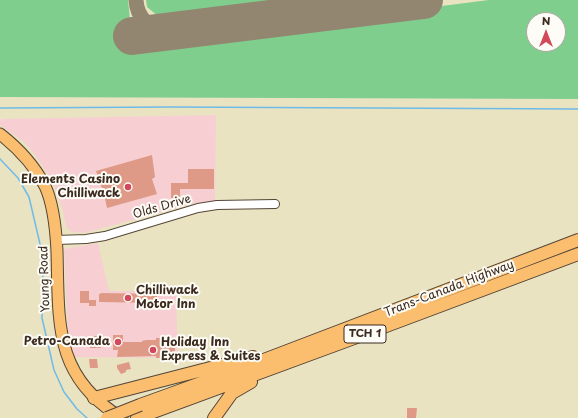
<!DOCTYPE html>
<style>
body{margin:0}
#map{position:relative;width:578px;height:418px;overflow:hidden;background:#e9e3c2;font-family:"Playpen Sans",sans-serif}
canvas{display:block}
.north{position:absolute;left:526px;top:12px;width:40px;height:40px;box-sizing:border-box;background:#fdfcf7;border:1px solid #afa8a0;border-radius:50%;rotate:0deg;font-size:11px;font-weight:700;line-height:16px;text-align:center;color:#3b2a1e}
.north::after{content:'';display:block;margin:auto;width:14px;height:18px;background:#d1495b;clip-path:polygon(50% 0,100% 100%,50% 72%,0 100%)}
</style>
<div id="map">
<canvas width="578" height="418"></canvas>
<div class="north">N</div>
</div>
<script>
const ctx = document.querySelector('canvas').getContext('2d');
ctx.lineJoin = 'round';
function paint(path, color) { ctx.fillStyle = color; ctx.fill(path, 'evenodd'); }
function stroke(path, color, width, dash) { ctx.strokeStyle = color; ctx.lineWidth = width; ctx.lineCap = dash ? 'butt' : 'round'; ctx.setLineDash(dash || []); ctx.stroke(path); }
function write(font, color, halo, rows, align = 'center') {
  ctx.font = font + ' "Playpen Sans",sans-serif'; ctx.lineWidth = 4; ctx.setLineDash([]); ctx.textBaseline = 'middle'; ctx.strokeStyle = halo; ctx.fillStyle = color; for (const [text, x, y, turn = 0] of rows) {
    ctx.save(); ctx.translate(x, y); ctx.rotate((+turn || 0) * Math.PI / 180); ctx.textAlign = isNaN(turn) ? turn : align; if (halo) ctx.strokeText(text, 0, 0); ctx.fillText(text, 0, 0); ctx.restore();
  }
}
paint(new Path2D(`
 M216 115 215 201 196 203 84 233 72 232 66 227 63 211 53 183 35 155 24 142 0 125V121L2 119Z
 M98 243 109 291H176L178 358 75 357 68 331 67 318 64 249Z`), '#f7cfd3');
paint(new Path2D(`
 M0 0H128C130 15 130 30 133 45L489 0H578V99L0 97ZM534 20H558V44H534Z
 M146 0H297L293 5 165 22 147 7Z`), '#80ce8e');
stroke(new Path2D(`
 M0 108 170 107 578 109
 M0 159 18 178 29 197 40 244 43 268 42 318 54 370 64 392 77 409 87 418`), '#6ebbe8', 1.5);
stroke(new Path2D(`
 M136 0C137 18 149 28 166 32
 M321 0 329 8 340 10
 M383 5 393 0
 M300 15 306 12 314 0`), '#928670', 15);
stroke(new Path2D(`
 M132 36 424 0`), '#928670', 38);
paint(new Path2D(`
 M152 155 155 177 152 179 157 194 107 208 104 194 96 171Z
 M188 169H214V189H180V198H171V183H188Z
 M80 291H89V300H96V306H89V303H80Z
 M102 293 157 294V303L99 302V294Z
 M113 335H123V342H142V341L146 340H156V338H165V340H173V347H175V352H173V356H165V358H156V356L117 357 118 350H113Z
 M90 336H101V348H90Z
 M89 359H97L98 368H90Z
 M129 362 131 369 126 370V372L121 374 117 368V365Z
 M407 408H417L416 418H407Z`), '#de9a87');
const minor = new Path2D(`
 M56 240 86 239 105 236 198 208 217 205 275 204`);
const major = new Path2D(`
 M0 134C18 148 34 165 45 186 54 205 56 231 57 251 59 322 53 377 122 418`);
const highway = new Path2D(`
 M94 398 253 357
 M140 405 248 366 578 240
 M137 418 354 338 578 254
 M214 418 232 393 251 382`);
stroke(minor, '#554637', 10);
stroke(major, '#554637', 13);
stroke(highway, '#554637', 14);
stroke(minor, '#fff', 8);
stroke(major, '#fabe6e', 11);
stroke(highway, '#fabe6e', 12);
const highwayBridge = new Path2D(`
 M107 418 140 405`);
stroke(highwayBridge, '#554637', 14, []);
stroke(highwayBridge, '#fabe6e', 12);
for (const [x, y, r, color] of [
 [128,187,4,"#d1495b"],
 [128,298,4,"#d1495b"],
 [118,342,4,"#d1495b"],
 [153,350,4,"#d1495b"]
]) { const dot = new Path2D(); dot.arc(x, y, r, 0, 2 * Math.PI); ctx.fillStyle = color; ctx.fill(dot); stroke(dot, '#fdfcf7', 1.5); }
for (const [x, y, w] of [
 [365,334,42]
]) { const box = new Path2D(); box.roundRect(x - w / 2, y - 9, w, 18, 3); ctx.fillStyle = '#fdfcf7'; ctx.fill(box); stroke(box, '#3b2a1e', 1); }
write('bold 11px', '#3b2a1e', null, [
 ["TCH 1",365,334]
]);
write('bold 12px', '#3b2a1e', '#fdfcf7', [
 ["Elements Casino",120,180],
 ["Chilliwack",120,194],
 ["Chilliwack",136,291,"left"],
 ["Motor Inn",136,305,"left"],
 ["Petro-Canada",110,342],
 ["Holiday Inn",161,343,"left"],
 ["Express & Suites",161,357,"left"]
], 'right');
write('12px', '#3b2a1e', '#fdfcf7', [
 ["Olds Drive",162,207,-16],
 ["Young Road",45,279,-92],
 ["Trans-Canada Highway",449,289,-21]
]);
</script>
